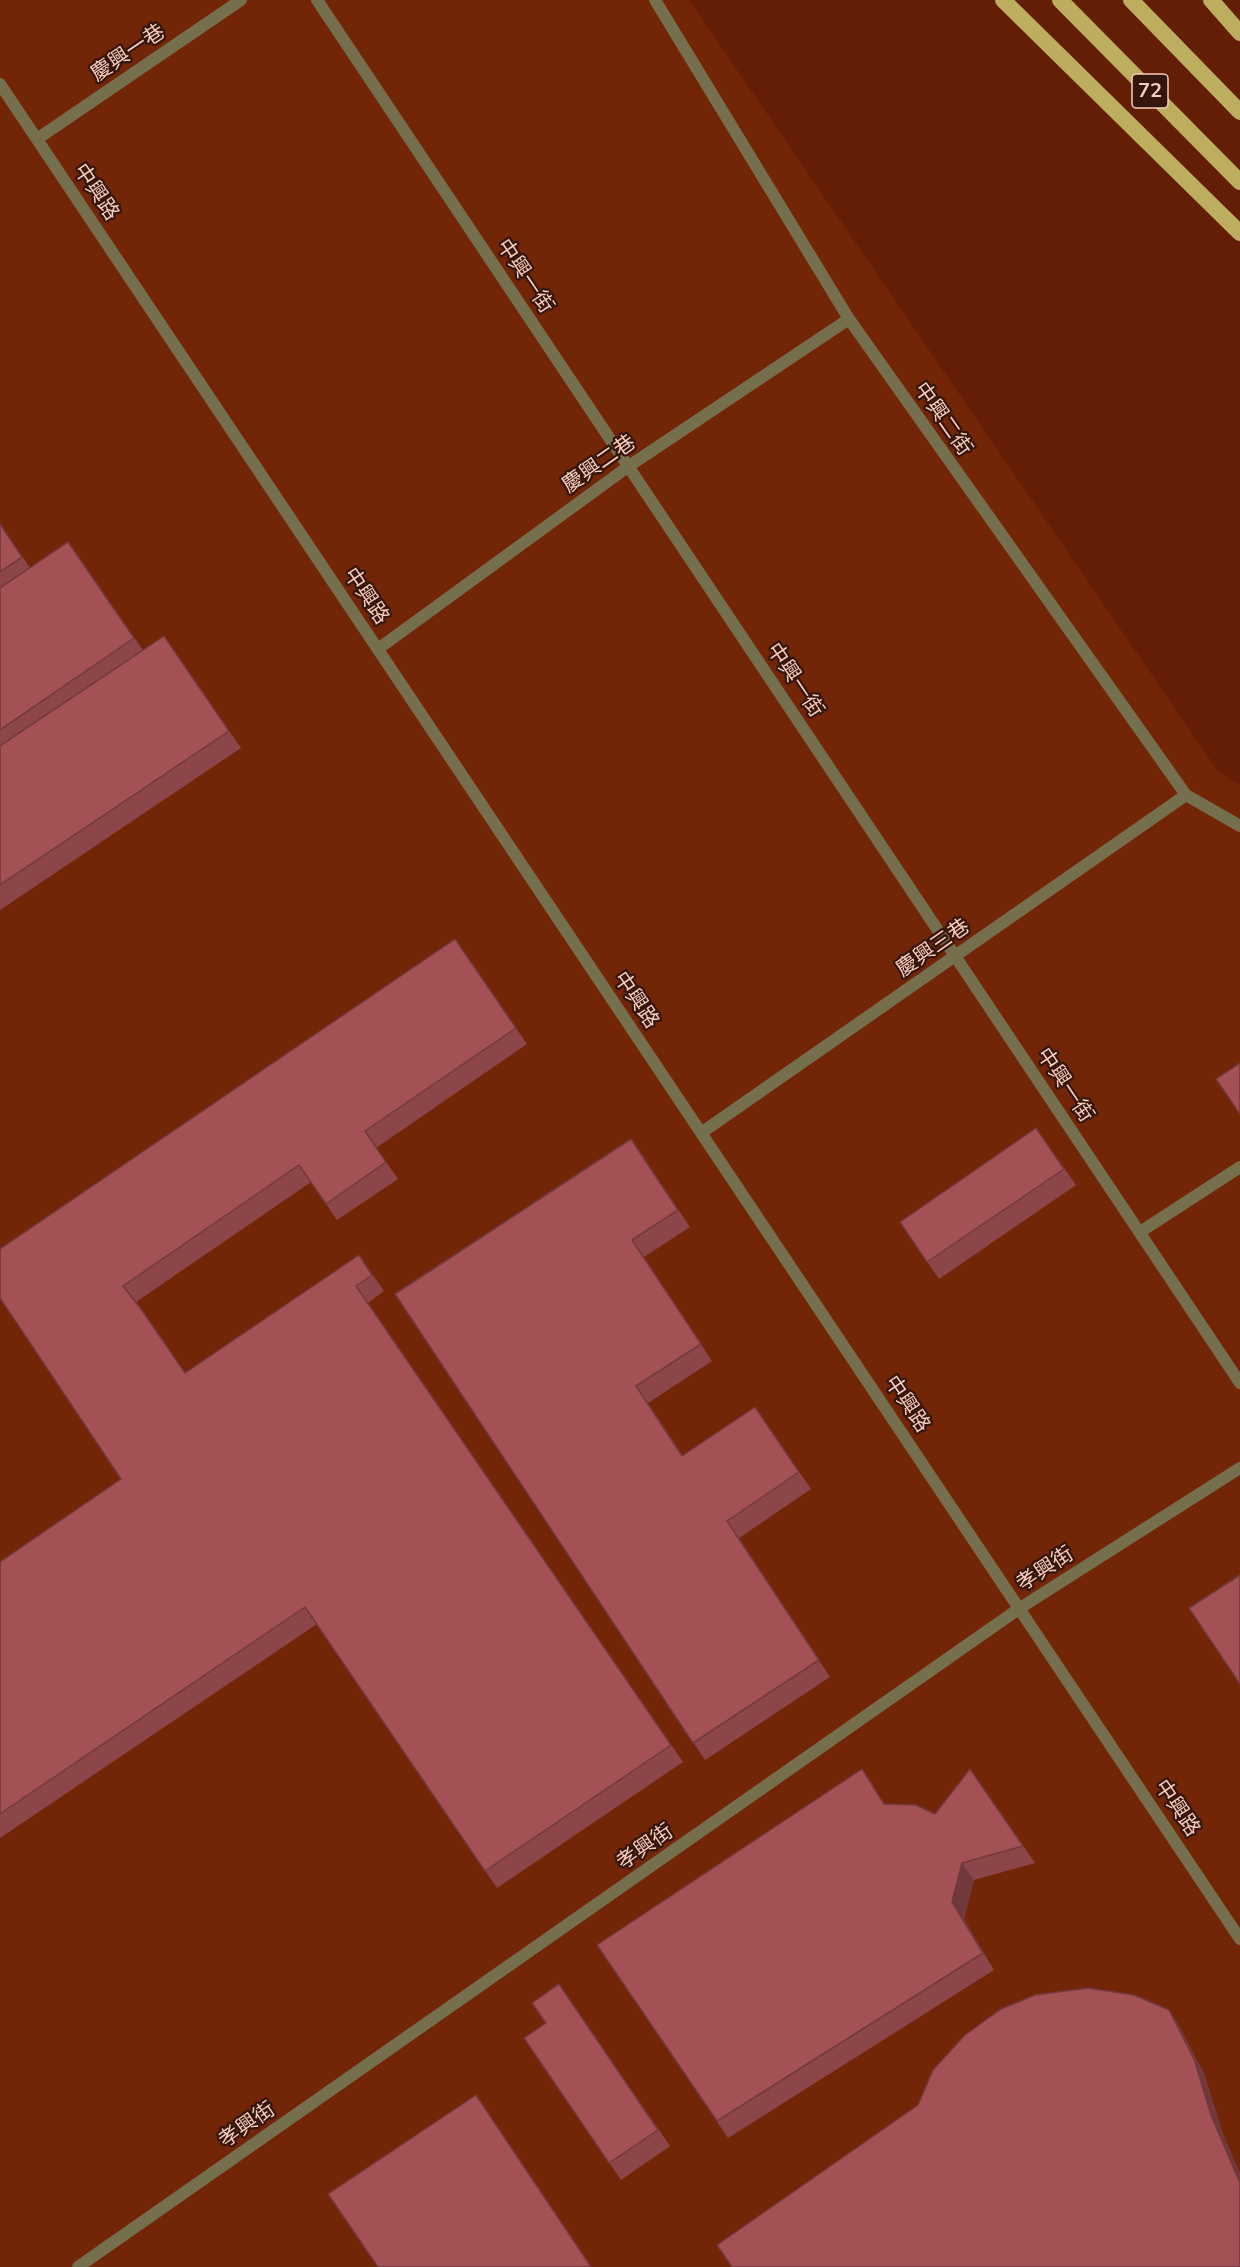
<!DOCTYPE html>
<meta charset="utf-8">
<style>
body{margin:0}
canvas{display:block;background:#641e05}
</style>
<canvas width="1240" height="2267"></canvas>
<script>
const ctx = document.querySelector('canvas').getContext('2d');
ctx.lineJoin = 'round';
function paint(path, color) { ctx.fillStyle = color; ctx.fill(path, 'evenodd'); }
function stroke(path, color, width, dash) { ctx.strokeStyle = color; ctx.lineWidth = width; ctx.lineCap = dash ? 'butt' : 'round'; ctx.setLineDash(dash || []); ctx.stroke(path); }
function write(font, color, halo, rows, align = 'center') {
  ctx.font = font + ' Mulish,"Noto Sans TC",sans-serif'; ctx.lineWidth = 4.5; ctx.setLineDash([]); ctx.textBaseline = 'middle'; ctx.strokeStyle = halo; ctx.fillStyle = color; for (const [text, x, y, turn = 0] of rows) {
    ctx.save(); ctx.translate(x, y); ctx.rotate((+turn || 0) * Math.PI / 180); ctx.textAlign = isNaN(turn) ? turn : align; if (halo) ctx.strokeText(text, 0, 0); ctx.fillText(text, 0, 0); ctx.restore();
  }
}
paint(new Path2D(`
 M0 0H689L1217 770 1240 786V2267H0Z`), '#732508');
stroke(new Path2D(`
 M1140 1232 1240 1167`), '#766f4e', 12);
stroke(new Path2D(`
 M317 0 1240 1383
 M655 0 849 319 1186 795 1240 826
 M0 84 1240 1939
 M37 139 241 0
 M378 649 629 466 849 319
 M701 1133 1186 795
 M78 2267 1020 1608 1240 1468`), '#766f4e', 12);
stroke(new Path2D(`
 M1003 0 1240 233
 M1060 0 1240 182
 M1131 0 1240 112
 M1211 0 1240 33`), '#bdad5f', 16);
paint(new Path2D(`
 M0 524 30 568 68 542 143 650 164 636 241 748 0 910Z
 M455 939 527 1044 376 1148 398 1179 337 1220 311 1182 136 1302 185 1373 359 1255 384 1291 368 1303 683 1762 497 1888 317 1624 0 1838V1562L121 1479 0 1298Z
 M1036 1128 1076 1185 939 1279 900 1222Z
 M642 1156 690 1227 644 1257 712 1361 648 1403 683 1456 755 1407 811 1489 739 1538 830 1677 705 1760 395 1294Z
 M862 1769 885 1804 935 1814 970 1769 1035 1863 974 1880 964 1919 994 1970 728 2138 597 1945Z
 M559 1984 670 2146 621 2180 524 2038 546 2023Z`), '#8c4649');
paint(new Path2D(`
 M632 1240 644 1257 712 1361 701 1344Z
 M727 1521 739 1538 830 1677 819 1660Z
 M962 1863 974 1880 964 1919 994 1970 983 1953 952 1902Z
 M1169 2010 1180 2027 1205 2075 1222 2131 1240 2173V2183L1211 2115Z`), '#72393c');
const building = new Path2D(`
 M0 524 22 557 0 572Z
 M68 542 134 638 0 730V588Z
 M164 636 229 731 0 885V746Z
 M455 939 516 1028 365 1131 386 1162 326 1204 299 1165 123 1286 141 1309 185 1373 359 1255 372 1275 356 1286 671 1745 485 1871 305 1607 0 1814V1562L121 1479 0 1298V1249Z
 M1240 1063V1114L1216 1079Z
 M1036 1128 1064 1169 927 1262 900 1222Z
 M631 1139 678 1210 632 1240 701 1344 636 1386 682 1456 755 1407 799 1472 727 1521 819 1660 693 1743 395 1294Z
 M1240 1575V1684L1189 1608Z
 M862 1769 884 1804 916 1805 935 1814 970 1769 1023 1846 962 1863 952 1902 983 1953 717 2121 597 1945Z
 M559 1984 658 2130 609 2163 524 2038 546 2023 532 2003Z
 M1088 1988 1134 1995 1169 2010 1194 2059 1211 2115 1240 2183V2267H732L717 2245 918 2105 933 2070 965 2035 1001 2009 1035 1995Z
 M476 2095 591 2267H378L328 2194Z`);
paint(building, '#a35155');
stroke(building, '#72393c', 1.5);
for (const [x, y, w] of [
 [1150,91,36]
]) { const box = new Path2D(); box.roundRect(x - w / 2, y - 17, w, 34, 4.5); ctx.fillStyle = '#35160c'; ctx.fill(box); stroke(box, '#f7cbbd', 1.5); }
write('bold 20px', '#f7cbbd', null, [
 ["72",1150,91]
]);
write('21px', '#f7cbbd', '#35160c', [
 ["慶興一巷",128,53,-34],
 ["中興路",96,192,56],
 ["中興一街",525,276,56],
 ["中興二街",943,419,55],
 ["慶興二巷",599,464,-35],
 ["中興路",366,596,56],
 ["中興一街",795,680,56],
 ["慶興三巷",933,948,-35],
 ["中興路",636,1000,56],
 ["中興一街",1065,1085,56],
 ["中興路",907,1404,56],
 ["孝興街",1045,1569,-33],
 ["中興路",1177,1808,56],
 ["孝興街",645,1847,-35],
 ["孝興街",247,2125,-35]
]);
</script>
